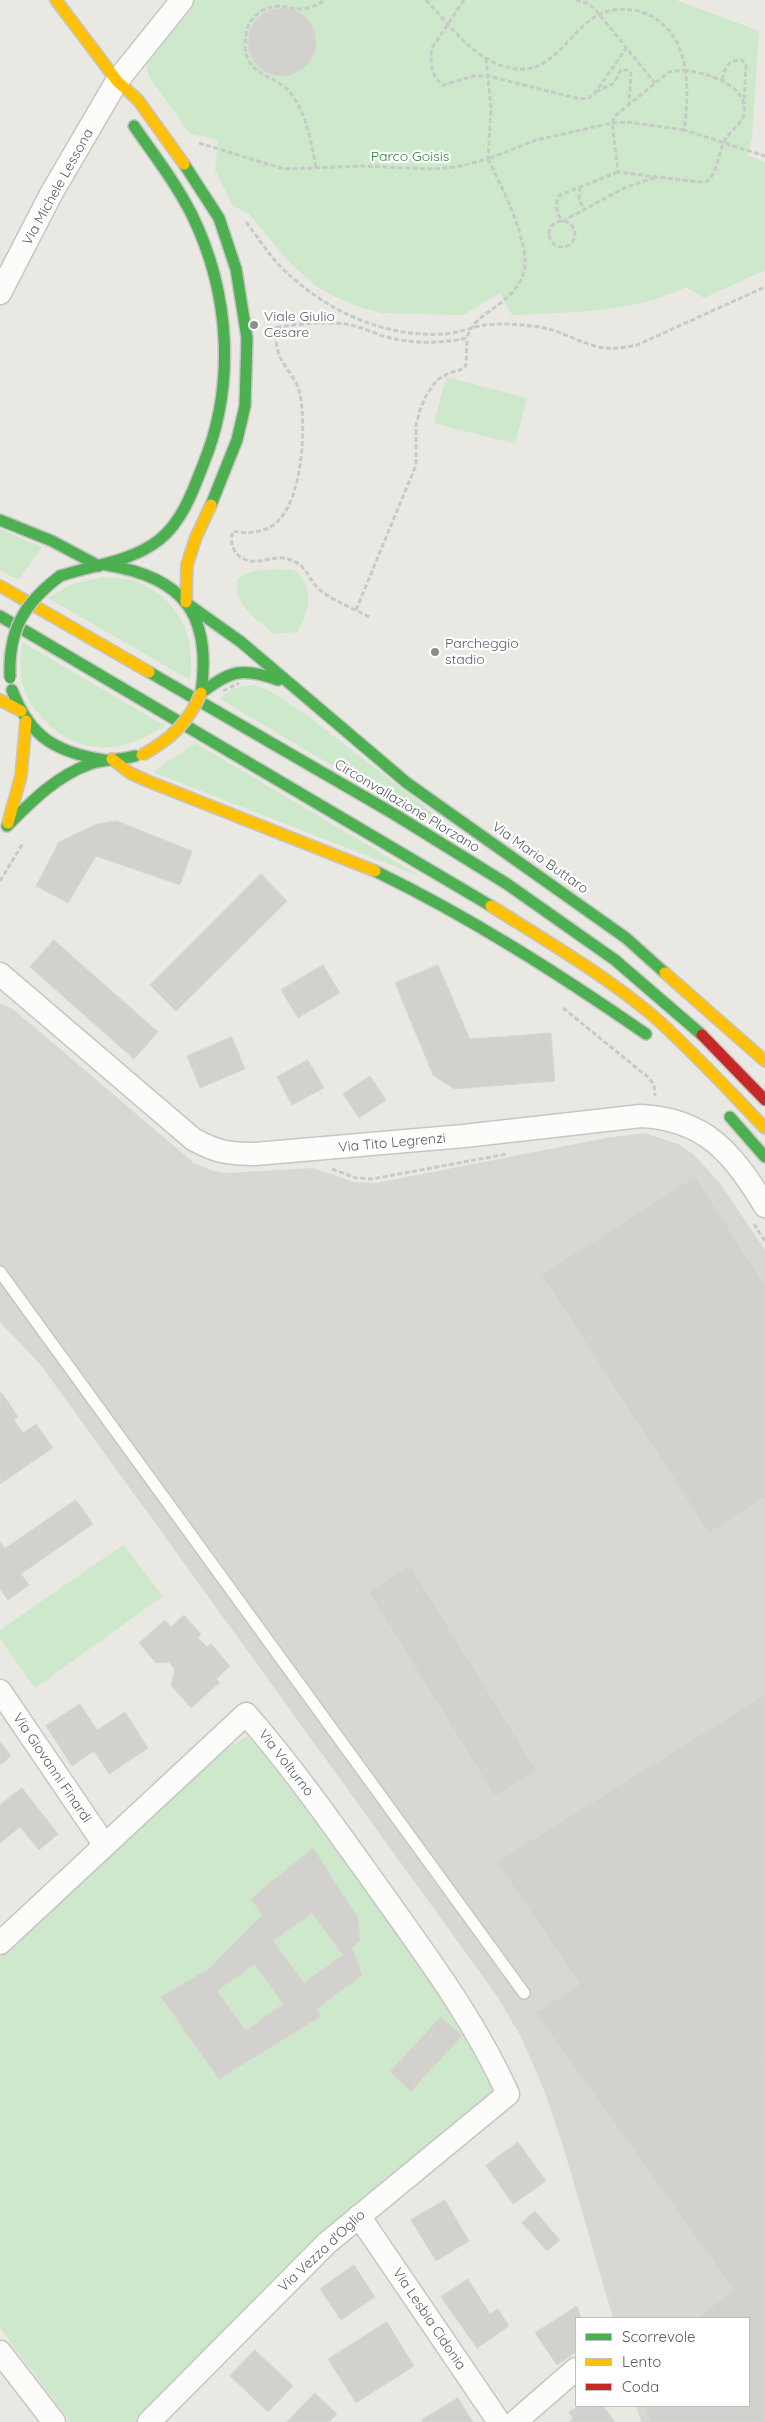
<!DOCTYPE html>
<style>
body{margin:0}
#map{position:relative;width:765px;height:2422px;overflow:hidden;background:#eae8e2;font-family:Quicksand,sans-serif}
canvas{display:block}
.legend{position:absolute;left:575px;top:2317px;width:175px;height:90px;box-sizing:border-box;background:#fff;border:1px solid #bcbec0;margin:0;padding:6px 9px;list-style:none;font-size:15px;color:#575c61}
.legend li{display:flex;align-items:center;gap:10px;height:25px}
.legend b{width:25px;border:1px solid #bcbec0}
</style>
<div id="map">
<canvas width="765" height="2422"></canvas>
<ul class="legend">
<li><b style="height:6px;background:#4caf50"></b>Scorrevole</li>
<li><b style="height:6px;background:#ffc107"></b>Lento</li>
<li><b style="height:6px;background:#c62828"></b>Coda</li>
</ul>
</div>
<script>
const ctx = document.querySelector('canvas').getContext('2d');
ctx.lineJoin = 'round';
function paint(path, color) { ctx.fillStyle = color; ctx.fill(path, 'evenodd'); }
function stroke(path, color, width, dash) { ctx.strokeStyle = color; ctx.lineWidth = width; ctx.lineCap = dash ? 'butt' : 'round'; ctx.setLineDash(dash || []); ctx.stroke(path); }
function write(font, color, halo, rows, align = 'center') {
  ctx.font = font + ' Quicksand,sans-serif'; ctx.lineWidth = 4.5; ctx.setLineDash([]); ctx.textBaseline = 'middle'; ctx.strokeStyle = halo; ctx.fillStyle = color; for (const [text, x, y, turn = 0] of rows) {
    ctx.save(); ctx.translate(x, y); ctx.rotate((+turn || 0) * Math.PI / 180); ctx.textAlign = isNaN(turn) ? turn : align; if (halo) ctx.strokeText(text, 0, 0); ctx.fillText(text, 0, 0); ctx.restore();
  }
}
paint(new Path2D(`
 M0 1004 13 1009 194 1163 213 1171 227 1173 313 1168 354 1182 376 1183 606 1138 645 1133 678 1144 693 1154 720 1183 765 1250V2422H641L636 2406H749V2318H613L563 2146 544 2090 521 2037 497 1996 40 1364 0 1322Z`), '#d9d7d1');
paint(new Path2D(`
 M192 0H676L759 31 752 139 747 155 765 162V270L704 298 686 287C633 313 571 312 512 315L500 293 463 315 382 313 365 309 333 296 316 286 289 262 249 214 233 206 215 170 218 140 192 134 187 130 150 78 147 70 148 58Z
 M446 377 527 398 515 444 434 423Z
 M0 529 42 547 18 580 0 570Z
 M294 570C315 587 310 611 297 632L274 634C257 620 233 604 237 580 252 567 275 569 294 570Z
 M103 577C114 578 128 578 138 582 180 601 196 636 190 680L48 598 72 584Z
 M22 642 165 726C123 753 81 758 44 720 33 708 23 693 21 676 20 665 21 653 22 642Z
 M253 685 268 690 305 714 459 833 455 838 220 699C229 688 240 686 253 685Z
 M195 743 422 877 153 772Z
 M123 1545 163 1596 35 1688 0 1639V1630Z
 M247 1736 294 1789 444 1997 497 2093 222 2334 137 2422H70L0 2328V1957L207 1762Z`), '#cee8cb');
const building = new Path2D(`
 M248 42a34 34 0 1 1 68 0a34 34 0 1 1-68 0Z
 M117 821 192 851 180 885 96 856 68 903 36 886 59 842 97 824Z
 M261 874 287 901 176 1011 150 985Z
 M54 940 158 1032 134 1059 30 967Z
 M323 965 340 993 298 1018 281 990Z
 M438 965 470 1039 551 1033 555 1081 454 1089 433 1075 395 983Z
 M232 1037 245 1069 200 1088 187 1056Z
 M308 1060 324 1088 292 1105 277 1077Z
 M370 1076 386 1100 359 1118 343 1094Z
 M695 1177 765 1285V1497L709 1533 542 1275Z
 M2 1393 18 1417 14 1420 23 1433 36 1424 53 1448 0 1484V1394Z
 M76 1500 93 1524 21 1574 29 1585 8 1600 0 1589V1542L5 1548Z
 M410 1566 536 1770 495 1796 369 1592Z
 M184 1615 201 1634 198 1638 207 1647 211 1644 230 1666 216 1679 220 1682 191 1708 171 1685 175 1670 169 1662 156 1663 139 1643 165 1620 171 1627Z
 M765 1695V2422H650L645 2406H749V2318H697L734 2290 536 2013 580 1984 497 1862Z
 M80 1704 97 1730 125 1712 148 1748 109 1774 94 1751 72 1766 46 1726Z
 M0 1742 11 1756 0 1765Z
 M22 1788 58 1834 39 1850 20 1827 0 1843V1805Z
 M313 1848 358 1918 360 1940 352 1948 362 1975 316 2009 321 2016 219 2079 161 1997 210 1968 262 1915 251 1899ZM312 1913 343 1955 304 1983 273 1941ZM255 1964 283 2004 246 2031 217 1991Z
 M441 2017 462 2036 411 2091 390 2072Z
 M518 2142 546 2181 513 2204 486 2166Z
 M445 2200 469 2241 436 2261 411 2220Z
 M535 2211 560 2240 547 2251 522 2223Z
 M354 2265 375 2297 341 2320 320 2289Z
 M468 2279 490 2314 498 2309 509 2326 477 2348 441 2297Z
 M577 2306 581 2318H576V2352L557 2365 535 2333Z
 M387 2322 414 2366 356 2403 328 2359Z
 M255 2350 293 2386 268 2412 230 2376Z
 M315 2393 337 2414 329 2422H287Z
 M458 2398 473 2422H423L422 2420Z
 M580 2406H603L615 2422H569L573 2419 569 2412Z`);
paint(building, '#d2d1cd');
stroke(building, '#d9d6d1', 1);
const lane = new Path2D(`
 M0 1272 524 1993`);
const street = new Path2D(`
 M0 293 51 194 117 81 182 0
 M0 974 193 1139C216 1152 229 1154 255 1154L464 1136 641 1116C706 1119 733 1154 765 1206
 M0 1691 104 1844
 M0 1943 246 1714C295 1770 338 1832 381 1892 428 1958 475 2021 508 2094L327 2243 149 2422
 M359 2216 499 2422
 M0 2352 54 2422
 M515 2422 576 2369`);
const fast = new Path2D(`
 M184 164 219 218 236 269 247 338 245 406 237 440 211 505
 M0 520 52 541 99 566
 M106 565C184 577 212 615 201 693
 M60 576C93 565 131 562 159 540 182 522 193 491 203 465 236 385 230 293 192 215 176 183 154 155 134 126
 M189 605 241 642 407 783 626 938 665 973
 M0 616 491 906
 M149 672 394 814 507 884 615 960 702 1035
 M12 690C30 737 55 752 104 760
 M201 693C231 670 243 667 278 680
 M7 826C31 802 56 776 90 764 105 759 120 760 135 756
 M375 871C470 917 559 974 646 1034
 M730 1117 765 1157`);
const slow = new Path2D(`
 M56 0 117 81 138 100 184 164
 M0 586 149 672
 M186 602 187 565 196 537 211 505
 M0 700 21 711
 M112 759 130 773 150 782 375 871
 M8 823 21 776 26 721
 M491 906C545 940 603 974 652 1015 692 1050 728 1090 765 1128
 M665 973 765 1061`);
const jam = new Path2D(`
 M702 1035 765 1100`);
stroke(lane, '#c6c6c4', 14);
stroke(street, '#c6c6c4', 25);
stroke(fast, '#c5c5c4', 14);
stroke(slow, '#c5c5c4', 14);
stroke(jam, '#c5c5c4', 14);
stroke(new Path2D(`
 M426 0C452 28 483 72 526 69 556 66 573 28 598 15 611 8 629 8 642 12 691 30 690 86 684 130L765 156
 M464 0 432 48C430 60 431 78 443 85L474 76H488L580 99 589 98 595 93 627 47
 M576 0 589 4 599 14 655 83
 M684 70C705 73 749 84 744 114 741 126 729 131 724 142 718 155 718 169 708 181L699 182 618 172 612 123 615 116 669 72Z
 M722 80C725 67 728 60 742 60L746 65 744 104
 M596 92 614 83 621 70H629L631 73 629 104
 M199 143 284 169 362 166 433 169 456 167 488 159 491 107 486 60
 M316 167C311 142 307 116 292 95 275 71 239 79 246 34 247 24 255 14 263 10 282 1 293 12 308 8 314 7 320 3 325 0
 M618 172 560 195C554 203 556 214 563 221L626 187 657 177
 M580 187 579 200 584 209
 M549 234a13 13 0 1 1 26 0a13 13 0 1 1-26 0Z
 M246 222C258 237 267 253 281 267 324 310 383 338 445 334 458 333 472 327 485 325 500 323 516 324 531 326 558 328 574 341 599 347 612 350 625 347 637 345L765 287
 M275 327C276 337 276 348 280 357 285 368 296 379 299 390 307 423 303 495 279 520 267 533 248 534 233 531 229 541 233 553 242 558 257 567 272 554 288 559 310 566 307 580 320 590 335 602 355 609 371 618
 M269 328C293 325 322 321 346 324 359 326 371 332 383 336 411 344 439 344 467 338 472 319 491 312 504 300 513 293 521 283 524 272 531 244 501 185 488 159L536 140 612 123 628 122 684 130
 M356 610 416 465V425L420 410 427 394 437 380 449 373 463 369 466 365 467 338
 M0 881 23 843
 M563 1008 649 1078 654 1085 655 1096
 M332 1169 356 1178 372 1179 507 1154
 M754 1224 765 1241`), '#c5ccc8', 3, [5, 2.5]);
stroke(lane, '#fcfcfb', 11);
stroke(street, '#fcfcfb', 22);
stroke(fast, '#4caf50', 11);
stroke(slow, '#ffc107', 11);
stroke(jam, '#c62828', 11);
const fastBridge = new Path2D(`
 M10 678C8 631 23 604 60 576`);
const slowBridge = new Path2D(`
 M142 755C170 740 189 722 201 693`);
stroke(fastBridge, '#c5c5c4', 14, []);
stroke(slowBridge, '#c5c5c4', 14, []);
stroke(new Path2D(`
 M223 691 239 683`), '#c5ccc8', 3, [5, 2.5]);
stroke(fastBridge, '#4caf50', 11);
stroke(slowBridge, '#ffc107', 11);
for (const [x, y, r, color] of [
 [254,325,5,"#8a8d8e"],
 [435,652,5,"#8a8d8e"]
]) { const dot = new Path2D(); dot.arc(x, y, r, 0, 2 * Math.PI); ctx.fillStyle = color; ctx.fill(dot); stroke(dot, '#fff', 2); }
write('14px', '#2c8531', '#fff', [
 ["Parco Goisis",410,157]
]);
write('14px', '#575c61', '#fff', [
 ["Via Michele Lessona",58,187,-61],
 ["Circonvallazione Plorzano",407,806,31],
 ["Via Mario Buttaro",540,858,35],
 ["Via Tito Legrenzi",392,1143,-5],
 ["Via Volturno",286,1763,52],
 ["Via Giovanni Finardi",52,1768,56],
 ["Via Vezza d'Oglio",322,2251,-43],
 ["Via Lesbia Cidonia",429,2319,56]
]);
write('14px', '#575c61', '#fff', [
 ["Viale Giulio",264,317],
 ["Cesare",264,333],
 ["Parcheggio",445,644],
 ["stadio",445,660]
], 'left');
</script>
